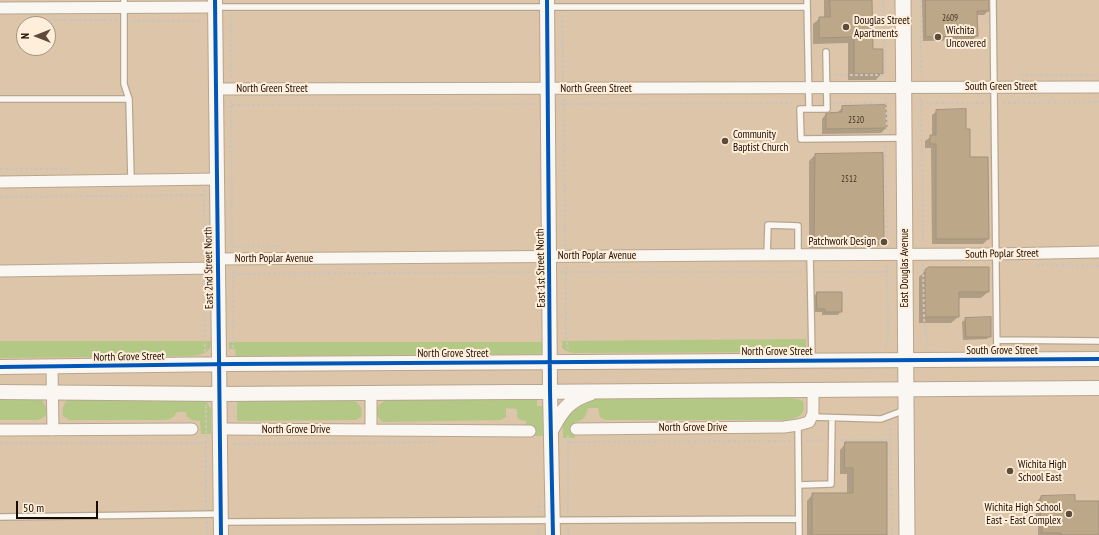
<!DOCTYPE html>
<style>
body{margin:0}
#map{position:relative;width:1099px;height:535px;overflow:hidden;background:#dcc5a8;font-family:"PT Sans Narrow",sans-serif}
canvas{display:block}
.north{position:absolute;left:16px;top:16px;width:40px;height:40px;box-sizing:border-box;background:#ffeed9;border:1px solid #a39382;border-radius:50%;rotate:270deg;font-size:11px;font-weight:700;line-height:16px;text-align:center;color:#1a0b00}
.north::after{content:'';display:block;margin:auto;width:14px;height:18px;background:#5e4c3b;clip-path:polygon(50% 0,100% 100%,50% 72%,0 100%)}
.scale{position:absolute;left:16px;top:501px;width:82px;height:18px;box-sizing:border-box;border:2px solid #1a0b00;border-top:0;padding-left:5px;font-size:12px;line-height:14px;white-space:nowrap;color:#1a0b00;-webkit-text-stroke:3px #ffeed9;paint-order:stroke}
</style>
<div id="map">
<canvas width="1099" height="535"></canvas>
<div class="north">N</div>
<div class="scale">50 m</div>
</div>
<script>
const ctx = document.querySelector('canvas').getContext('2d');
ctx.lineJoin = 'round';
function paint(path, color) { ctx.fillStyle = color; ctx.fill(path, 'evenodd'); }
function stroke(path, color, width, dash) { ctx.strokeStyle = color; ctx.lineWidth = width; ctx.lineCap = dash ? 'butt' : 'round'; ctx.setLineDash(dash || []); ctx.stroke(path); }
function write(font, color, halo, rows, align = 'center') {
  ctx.font = font + ' "PT Sans Narrow",sans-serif'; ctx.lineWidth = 4; ctx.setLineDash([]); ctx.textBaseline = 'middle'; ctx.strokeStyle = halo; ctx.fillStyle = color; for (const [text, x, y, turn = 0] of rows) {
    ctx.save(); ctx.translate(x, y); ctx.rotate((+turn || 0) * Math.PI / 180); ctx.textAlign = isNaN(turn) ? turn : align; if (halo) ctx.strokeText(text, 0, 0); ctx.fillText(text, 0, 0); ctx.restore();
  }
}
paint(new Path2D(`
 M806 339V350L802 352 573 353 566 351 562 348V341Z
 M0 341H213C209 353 205 354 192 356L0 358Z
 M229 342H546L545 350 540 354H534L236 356 235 349H229Z
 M0 397 39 398C48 406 52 417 37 420H0Z
 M537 398V406H544V436H527L526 421 520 420 517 417V409L506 408V417L501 420 383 422C372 413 377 404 388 399Z
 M604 398H791L797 399 803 401C807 415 798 418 786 420H605L600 417 598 408H588C586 416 584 421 575 422V438H563V420L576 405 594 399Z
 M68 399 206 401 211 409V434H201L200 421 192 420 187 417 186 412H177C173 419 169 420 161 420H69L63 416C62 409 63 404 68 399Z
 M350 399C360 403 363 407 361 417L356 420 237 421V400Z`), '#b4c885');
paint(new Path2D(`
 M824 0H872V50L882 73 876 80H848V43L813 44V24L820 18H824Z
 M922 0H988V11L984 15H976L977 36 972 40 923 41Z
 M885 106 886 128 881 133 822 134V119L826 114 838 113V112L843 107Z
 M937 111 965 130 969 158 988 239 983 244H932L931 148H925V141L932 136V115Z
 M815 155 883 241 877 247 809 248V161Z
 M926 270 988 292 981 298H958V317L951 323H919V277Z
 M817 293 841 311 838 315H822V312H814V296Z
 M966 319 990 336 987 339 963 340 962 322Z
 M846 443 886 535H807V501L813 494H847V474H840V450Z
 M1041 497 1074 502H1099V535H1038V526L1036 524V502Z`), '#0003');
const building = new Path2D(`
 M830 0H872L873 49H883V74H854V37L819 38V17H830Z
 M926 0H989V11H977L978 36 926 37Z
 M886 105 887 128 826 129V113L842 112V106Z
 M966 109V129H970V157H988L989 239H936V144H930V135H936V110Z
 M883 153 884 242H814L815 154Z
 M929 267H989V292H959V317H925V270Z
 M817 292H842V312H825V309H817Z
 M991 317V337H966L965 318Z
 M845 442H887V535H812V493H853V468H845Z
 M1075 495V501H1099V535H1061V533H1042V521L1040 519 1041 496Z`);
paint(building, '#bda789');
stroke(building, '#a3917a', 1);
const service = new Path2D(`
 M124 0V84L129 99 131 180
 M807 0 809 109H800L801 139 903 138
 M993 0 997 360
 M215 7H807
 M0 99H129
 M809 109H827L826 52
 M767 255 768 225 798 226V255
 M810 255 812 360
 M997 340 1099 341
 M812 417 881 419 905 410
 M798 425 799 535
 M799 485 831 484 832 418
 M0 517 221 514
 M222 522 799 519`);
const minor = new Path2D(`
 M0 8 215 7
 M216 89 1099 87
 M0 182 217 179
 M218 259 738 255 996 254 1099 252
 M0 271 218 268
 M52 367 53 430
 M371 393V430
 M220 429 530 431
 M576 429 784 427 798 425 809 422 813 414V389
 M0 430 192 429`);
const tertiary = new Path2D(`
 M215 0 221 535
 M547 0 550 391 553 535
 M0 367 233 364 1099 359
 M0 392 219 394 1099 388
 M552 429C562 410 569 400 591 393`);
const secondary = new Path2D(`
 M903 0 907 535`);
stroke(service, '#b7a68f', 8);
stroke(minor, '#b7a68f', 13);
stroke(tertiary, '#b7a68f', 16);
stroke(secondary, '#b7a68f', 17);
stroke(new Path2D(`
 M883 0 885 75
 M921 0V76
 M231 14V79
 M562 15 563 79
 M44 20H117
 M132 21H202
 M835 75H885
 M1020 75H1099
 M886 97 887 131
 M564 99 565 247
 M921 99 923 244
 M231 100 232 247
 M834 103H886
 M921 103H986
 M1003 103 1099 102
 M560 104 795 103
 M232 105 535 104
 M885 145 887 244
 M0 169H68
 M204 189V259
 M0 197 204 195
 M232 247 279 246
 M923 264 924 319 928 346
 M1036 265 1099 266
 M566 267V336L568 349
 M233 270V351
 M560 272H802
 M818 272H887
 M233 274 538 272
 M204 279 205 352
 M885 347 888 337 887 265
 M206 405V507
 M234 418V406
 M890 423 892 535
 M568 435V513
 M840 440H891
 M806 441 823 440
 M568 442 791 441
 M0 443H206
 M233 444 437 442
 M539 500V514
 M207 521V535
 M568 527 569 535
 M539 528V535`), '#ccc4bc', 2, [3, 2]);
stroke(service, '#faf6f2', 5.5);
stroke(minor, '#faf6f2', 11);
stroke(tertiary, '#faf6f2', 14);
stroke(secondary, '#faf6f2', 15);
stroke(new Path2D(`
 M215 0 221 535
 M547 0 550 391 553 535
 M0 367 233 364 1099 359`), '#0057b8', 4);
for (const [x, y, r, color] of [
 [846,27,4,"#5e4c3b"],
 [938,37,4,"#5e4c3b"],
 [725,141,4,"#5e4c3b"],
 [884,242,4,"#5e4c3b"],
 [1010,471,4,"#5e4c3b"],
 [1069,514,4,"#5e4c3b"]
]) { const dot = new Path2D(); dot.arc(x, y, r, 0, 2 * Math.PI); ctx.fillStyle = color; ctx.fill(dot); stroke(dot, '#ffeed9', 1.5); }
write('9px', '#433222', null, [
 ["2609",950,18],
 ["2520",856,120],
 ["2512",849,179]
]);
write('11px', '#1a0b00', '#ffeed9', [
 ["Douglas Street",854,21],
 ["Apartments",854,34],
 ["Wichita",946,31],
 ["Uncovered",946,44],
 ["Community",733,135],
 ["Baptist Church",733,148],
 ["Patchwork Design",876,242,"right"],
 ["Wichita High",1018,465],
 ["School East",1018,478],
 ["Wichita High School",1061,508,"right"],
 ["East - East Complex",1061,521,"right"]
], 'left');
write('11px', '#1a0b00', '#ffeed9', [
 ["South Green Street",1001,87],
 ["North Green Street",272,89],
 ["North Green Street",596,89],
 ["South Poplar Street",1002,254,-1],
 ["North Poplar Avenue",597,256],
 ["North Poplar Avenue",274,259],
 ["East 2nd Street North",209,268,-91],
 ["East 1st Street North",541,268,-91],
 ["East Douglas Avenue",905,268,-90],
 ["South Grove Street",1002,351],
 ["North Grove Street",777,352],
 ["North Grove Street",453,354],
 ["North Grove Street",129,357,-1],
 ["North Grove Drive",693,428],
 ["North Grove Drive",296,430]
]);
</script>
